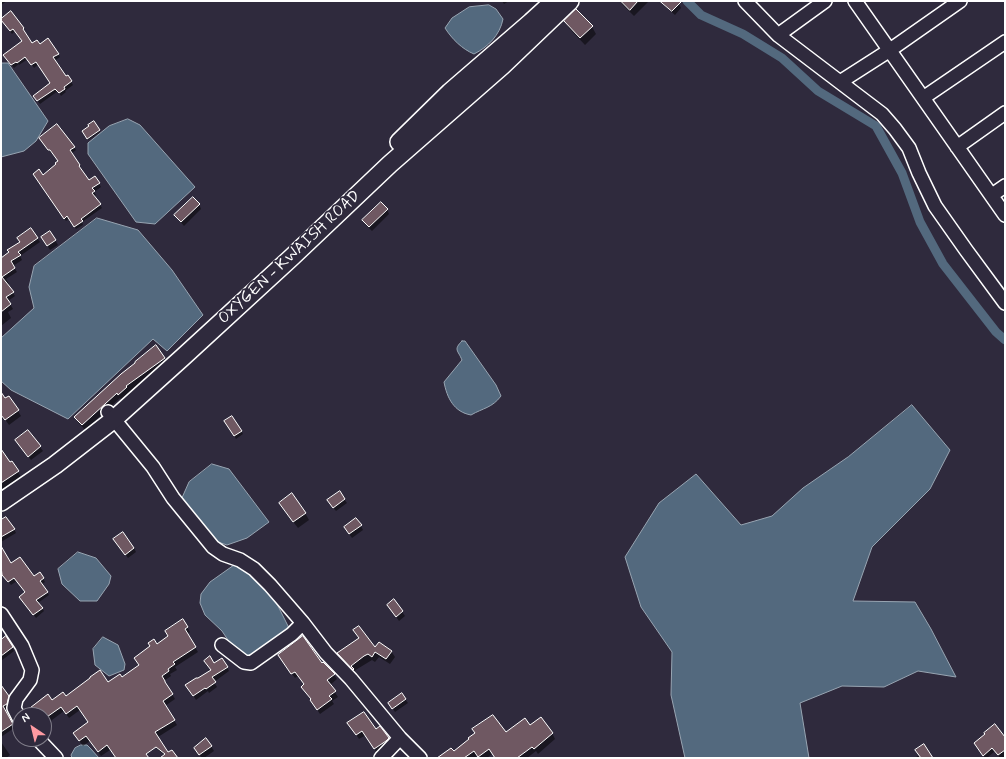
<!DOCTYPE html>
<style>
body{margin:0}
#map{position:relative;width:1006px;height:759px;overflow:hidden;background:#2f2a3d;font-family:Mynerve,sans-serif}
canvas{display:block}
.frame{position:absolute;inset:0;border:2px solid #fff;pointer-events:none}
.north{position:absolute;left:12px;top:707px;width:40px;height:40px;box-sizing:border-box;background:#2f2a3d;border:1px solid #827f8b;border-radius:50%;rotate:325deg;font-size:11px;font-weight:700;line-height:16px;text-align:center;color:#fff}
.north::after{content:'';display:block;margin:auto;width:14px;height:18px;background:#ff9aa2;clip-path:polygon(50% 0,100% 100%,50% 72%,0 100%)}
</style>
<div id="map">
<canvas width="1006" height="759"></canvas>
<div class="frame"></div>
<div class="north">N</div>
</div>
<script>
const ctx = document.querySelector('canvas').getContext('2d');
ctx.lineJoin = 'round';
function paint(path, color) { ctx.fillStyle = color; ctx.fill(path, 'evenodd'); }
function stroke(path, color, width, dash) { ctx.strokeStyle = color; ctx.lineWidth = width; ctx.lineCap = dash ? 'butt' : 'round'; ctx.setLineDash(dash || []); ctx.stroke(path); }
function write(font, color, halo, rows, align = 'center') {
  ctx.font = font + ' Mynerve,sans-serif'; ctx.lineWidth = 3.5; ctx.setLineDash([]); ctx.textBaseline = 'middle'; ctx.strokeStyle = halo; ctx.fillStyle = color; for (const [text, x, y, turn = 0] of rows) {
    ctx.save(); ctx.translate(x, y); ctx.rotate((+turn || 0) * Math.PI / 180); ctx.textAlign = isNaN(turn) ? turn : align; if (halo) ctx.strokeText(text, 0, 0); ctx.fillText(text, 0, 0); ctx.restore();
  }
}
const water = new Path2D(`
 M489 5 496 9 503 19C500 35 488 47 474 54 462 49 452 39 445 28L452 18 469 7Z
 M1 63H8L48 121 36 141 24 151 1 157Z
 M128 119 140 125 195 187 155 224 136 222 88 154V143L109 126Z
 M97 218 138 230 172 270 203 315 167 351 153 339 68 419 11 390 1 381V338L34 308 29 287 34 266Z
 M462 341H465L496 385 501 396C492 408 483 408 471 415 454 412 447 398 444 382L462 360C458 350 453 350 462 341Z
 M912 405 950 450 930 489 872 547 853 601 915 602 931 629 956 677 918 671 884 687 842 686 800 703 809 758H685L671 695 672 652 641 607 625 557 659 503 696 474 741 525 772 516 803 488 848 457Z
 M212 464 229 469 269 522 247 538 227 545 212 540 181 500 189 482Z
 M78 552 96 558 111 576 109 584 97 601H80L62 584 58 569Z
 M243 564 273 596 289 628 248 659 234 649 222 631 205 615 200 603 201 594 210 582 234 565Z
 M103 637 118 645 125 664 124 670 109 676 95 665 93 649Z
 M81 745H87L91 749 99 758H72L71 755 75 748Z`);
paint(water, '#53697e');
stroke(water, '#98a5b2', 1);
paint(new Path2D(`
 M1 1H7L1 5Z
 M502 1H509L504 4Z
 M621 1H649L634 16 622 4Z
 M659 1H675L679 4 681 8 675 15Z
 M576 10 592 27 596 34 585 45 569 28 565 21Z
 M11 12 23 29 25 32 24 33 32 45 39 46 58 54 60 57 54 61 66 77 67 76 73 85 65 91 66 92 61 96 58 91 40 104 36 99 52 84 39 64 34 68 28 59 19 65V64L14 68 6 58 23 42 15 31 12 34 3 22Z
 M93 122 100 132 88 140 83 132Z
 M43 141 74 147 76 150 71 154 81 168 80 169 89 182 95 177 101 187 94 192 96 195 94 197 102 208 82 222 83 225 76 229 69 219 66 221 36 177 43 176 57 165 59 161 52 152 51 153Z
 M199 204 201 209 184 226 178 219 175 215Z
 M387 209 389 214 372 231 366 225 363 220Z
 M50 232 58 245 50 250 45 242Z
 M37 238 40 242 20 256 22 260 13 266 17 272 6 279 9 284 7 285 15 296 8 301 13 309 8 312 11 318 1 326V259Z
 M164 358 167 363 129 392V393L122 400 120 398 85 430 78 422 75 417Z
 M1 394 5 400 18 411 21 416 9 425 4 418 1 420Z
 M232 417 243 434 236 439 226 422Z
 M28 431 43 451 31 460 16 440Z
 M1 451 10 464 18 472 21 477 1 492Z
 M344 499 347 503 336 511 331 505Z
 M284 510 305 513 309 520 298 528Z
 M1 519 14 529 16 533 1 542Z
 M361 526 363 530 352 538 347 531Z
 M117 543 134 548 136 552 128 558Z
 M11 564 34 577 40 573 45 582 41 585 49 595 38 603 44 611 36 618 22 600 26 593 17 581 11 585 5 578Z
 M394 601 405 616 399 621 388 605Z
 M183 620 190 632 187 634 198 652 175 667 177 670 170 674 171 676 164 681 175 699 165 706 177 725 158 737 168 754 177 758H168L128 725 126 727 149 758H116L110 750 101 756 90 741 83 746 77 738 89 722 80 710 69 718 64 711 44 726V715H30L52 701 121 678 140 666 157 645 169 637Z
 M1 636 3 639 6 638 14 651 1 661Z
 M360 639 375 649 391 651 395 657 390 664 379 657 375 662 372 660 354 671 342 659 339 654Z
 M282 660 322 664 323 663 334 675 337 679 330 685 338 697 332 701 334 704 320 714 314 705 305 685 298 676 295 678Z
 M214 665 227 667 229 671 214 682 217 687 209 693 208 691 196 700 189 689 198 679 211 670Z
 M1 688 10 701 8 708 4 711 14 728 1 737Z
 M405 699 408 703 395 712 392 707Z
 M351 727 375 731 388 738 391 743 377 753 366 735 359 739Z
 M552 733 555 739 538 754 536 751 527 758H495L492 754 487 758H479L477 756 474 758H439L453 752 505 734Z
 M1005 733V757L1003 758H1000L995 751 987 758H985L975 744 1002 735Z
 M1 742 10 755 6 758H1Z
 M211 746 214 751 204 758H202L197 752Z
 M919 755 932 758H915Z`), '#0007');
stroke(new Path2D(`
 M687 1 701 15 743 34 782 58 818 91 876 126 902 173 920 222 943 264 996 332 1005 340`), '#53697e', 9);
const building = new Path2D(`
 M621 1H638L630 10Z
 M660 1H682L672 11Z
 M576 9 593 26 580 38 564 21Z
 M11 11 24 28 23 29 32 43 37 40 40 44 48 38 59 54 53 57 66 76 68 75 72 81 64 87 65 89 59 93 55 89 37 101 33 96 50 83 36 62 31 65 25 57 17 63 16 62 11 65 3 55 22 41 13 29 10 31 1 20V19Z
 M94 121 100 130 87 139 82 131 89 126 88 125Z
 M57 124 75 147 70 150 80 165 79 166 89 180 95 176 100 183 92 188 95 191 92 193 101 204 81 219 83 221 74 227 67 216 64 219 33 174 39 169 43 175 56 164 55 163 58 161 50 150H48L39 138Z
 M193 197 200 204 181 222 174 215Z
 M381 202 388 209 369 227 362 220Z
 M31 228 38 238 18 252 21 255 11 261 15 268 2 277 14 292 6 297 11 304 1 312V258L9 252 7 250 20 242 17 238Z
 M50 231 56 240 47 246 41 237Z
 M156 345 165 358 126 386 127 387 118 395 117 393 82 425 74 417 121 374 135 363V362Z
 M1 392 5 398 9 396 19 410 5 420 1 415Z
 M232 416 242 431 234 436 224 421Z
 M28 430 41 446 28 457 15 440Z
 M1 449 10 462 12 461 19 471 1 483Z
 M340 491 345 499 333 508 327 500Z
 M292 493 306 513 293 522 279 503Z
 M6 517 15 529 1 537V520Z
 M356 518 362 525 349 534 344 527Z
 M123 532 134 548 125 555 113 539Z
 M1 546 11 563 20 557 34 576 40 572 44 578 40 581 48 592 36 600 43 608 33 615 19 597 25 592 14 578 8 582 2 575 1 566Z
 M394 599 403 611 396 617 387 605Z
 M183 619 188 627 185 629 196 647 173 662 175 664 168 669 169 671 162 676 165 681V682L173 694 163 701 175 720 155 732 168 752 172 750 178 758H160L165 754 156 747 146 754 149 758H116L107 745 98 752 86 736 79 741 73 733 88 722 77 706 66 714 61 707 44 719V715H30L26 711 48 694 52 700 63 692 66 696 90 678V677L100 670 108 682 120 674 122 677 139 665 134 658 150 646 148 643 154 639 157 644 168 636 165 631Z
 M359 626 375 647 379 642 392 651 386 659 375 652 372 657 368 654 364 656 351 666 354 669 353 670 337 653 359 638 353 630Z
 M6 636 13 647 1 656V640Z
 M303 636 322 663 323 662 335 674 327 680 336 691 329 696 332 699 317 710 310 700 311 699 301 687 304 684 295 672 291 674 278 655Z
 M210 656 214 663 222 658 228 667 212 677 216 682 206 689 205 688 193 696 185 685 196 678H198L211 670 204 661Z
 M1 685 9 696 7 704 3 706 13 724 1 732Z
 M402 693 406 699 392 709 388 703Z
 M364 712 376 729 380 726 389 738 386 741 374 749 362 731 356 735 347 723Z
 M493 715 506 732 525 718 530 725 541 717 553 733 534 749 532 747 517 758H495L489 749 478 757 474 751 464 758H437L451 748 454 751 469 739 468 738 475 733 472 729Z
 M995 724 1005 737V750L998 755 992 748 983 756 974 743 985 734 984 733Z
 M206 738 212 746 199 755 194 748Z
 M924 744 933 758H921L915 750Z`);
paint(building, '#6f5862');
stroke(building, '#fff', 1);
const minor = new Path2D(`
 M745 1 778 35 882 114 895 129 909 148 919 173 935 206 966 250 1005 303
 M855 1 1005 215
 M778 35 825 1
 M840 82 890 50 960 1
 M923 98 1005 42
 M957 147 1005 113
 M992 195 1005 186
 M108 412 153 467 173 498 213 547 223 554 240 560 254 569 270 585 303 623 326 653 351 679 400 738 420 758
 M1 614 22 646 32 670 30 680 16 699 14 708 20 720
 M222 645 244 662 251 663 292 634 303 623
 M38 739 56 758
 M381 758 400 738`);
const major = new Path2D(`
 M399 142 450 92 531 22 554 1
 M1 502 55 465 113 420 183 357 292 257 390 164 502 66 570 1`);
stroke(minor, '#fff', 16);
stroke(major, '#fff', 20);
stroke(minor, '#2f2a3d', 13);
stroke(major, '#2f2a3d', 17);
write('16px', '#fff', '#2f2a3d', [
 ["OXYGEN - KWAISH ROAD",290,258,-43]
]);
</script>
